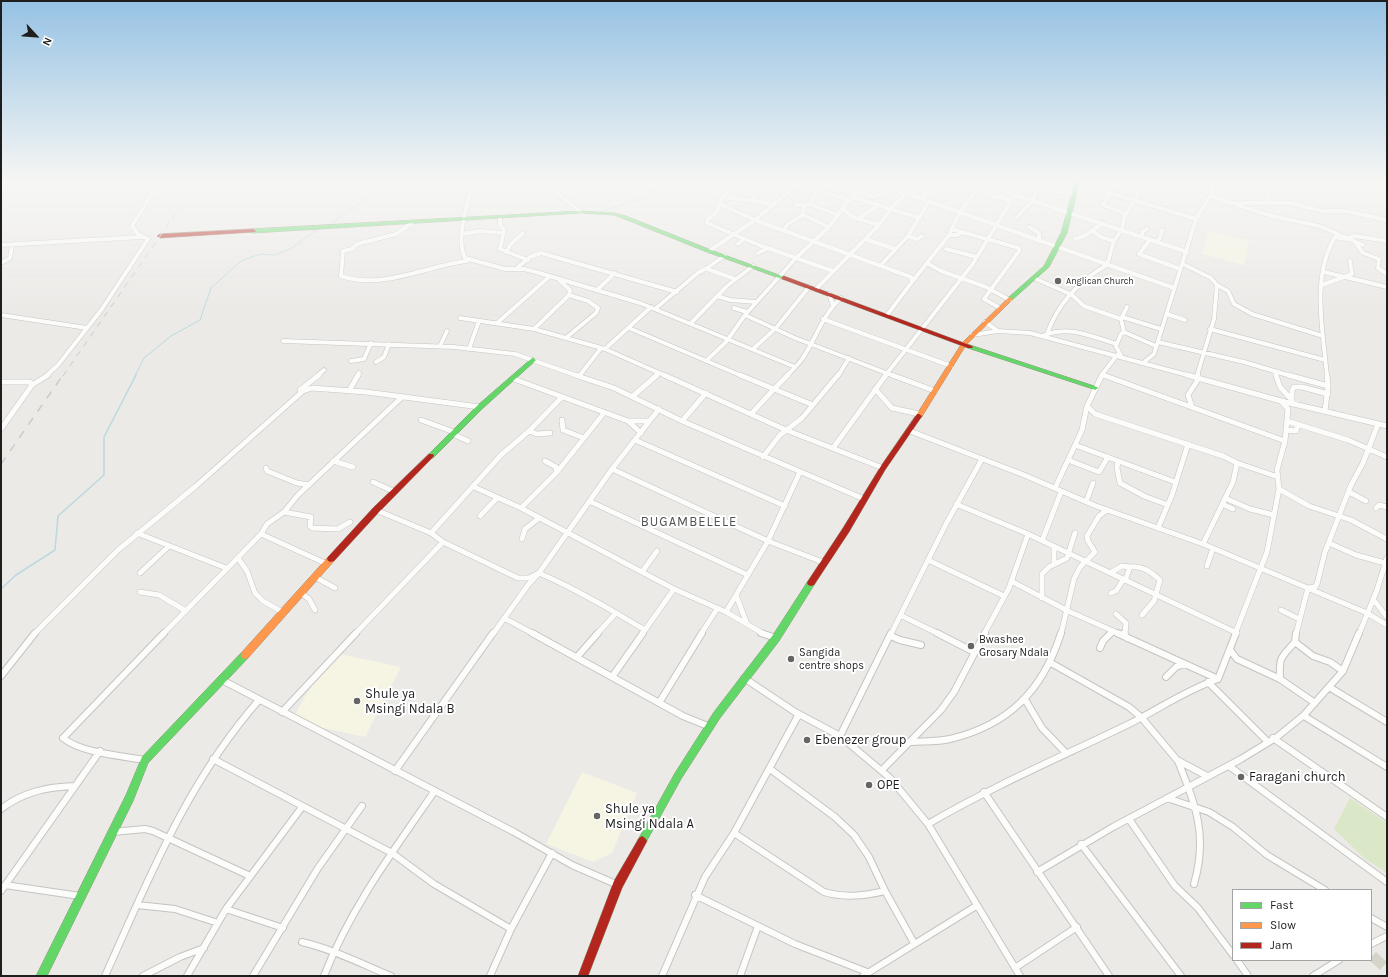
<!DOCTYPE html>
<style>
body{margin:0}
#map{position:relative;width:1388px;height:977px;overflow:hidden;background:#eceae7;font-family:Karla,sans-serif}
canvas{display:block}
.frame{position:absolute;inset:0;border:2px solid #1e1e1e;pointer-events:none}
.legend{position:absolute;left:1232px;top:889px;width:140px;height:72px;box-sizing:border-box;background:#fff;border:1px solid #a5a5a5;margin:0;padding:5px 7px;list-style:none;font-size:12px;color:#1e1e1e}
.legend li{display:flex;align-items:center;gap:8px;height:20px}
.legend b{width:20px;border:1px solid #a5a5a5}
.north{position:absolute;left:16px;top:16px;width:40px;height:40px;-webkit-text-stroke:3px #fff;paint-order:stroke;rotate:116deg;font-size:11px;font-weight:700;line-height:16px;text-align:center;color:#1e1e1e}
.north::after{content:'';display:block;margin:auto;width:14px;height:18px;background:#1e1e1e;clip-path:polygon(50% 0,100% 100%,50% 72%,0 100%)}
</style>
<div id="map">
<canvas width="1388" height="977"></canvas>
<div class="frame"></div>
<ul class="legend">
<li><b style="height:5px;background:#63d668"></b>Fast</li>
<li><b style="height:5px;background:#ff974d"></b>Slow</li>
<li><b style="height:5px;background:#b3261e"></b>Jam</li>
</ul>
<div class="north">N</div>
</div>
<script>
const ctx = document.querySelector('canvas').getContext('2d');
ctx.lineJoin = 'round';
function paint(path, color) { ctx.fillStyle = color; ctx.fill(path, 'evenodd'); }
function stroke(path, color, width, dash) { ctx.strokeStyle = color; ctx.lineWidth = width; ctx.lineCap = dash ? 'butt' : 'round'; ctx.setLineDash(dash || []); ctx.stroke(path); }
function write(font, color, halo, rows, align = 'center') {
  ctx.font = font + ' Karla,sans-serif'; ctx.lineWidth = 4; ctx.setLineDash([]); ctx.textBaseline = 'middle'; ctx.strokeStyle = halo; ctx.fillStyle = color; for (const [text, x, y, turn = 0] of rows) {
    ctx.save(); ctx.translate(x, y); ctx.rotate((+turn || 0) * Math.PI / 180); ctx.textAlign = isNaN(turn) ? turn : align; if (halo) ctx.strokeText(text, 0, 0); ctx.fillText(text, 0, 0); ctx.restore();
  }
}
paint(new Path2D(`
 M1209 231 1249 241 1244 265 1202 254Z
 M331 652 401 667 365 737 291 721Z
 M582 772 637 793 612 853 593 862 546 844Z`), '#f6f4e2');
paint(new Path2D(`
 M1376 952 1387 962 1380 970 1369 960Z`), '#d5d4c9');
paint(new Path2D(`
 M1350 798 1387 823V873L1364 858 1334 829Z`), '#dae8c7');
stroke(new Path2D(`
 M598 213 645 197 668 180
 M328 226 378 190 380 180
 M135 376 144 358 171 336 200 320 211 288 241 261 260 254 275 255 292 248 316 230 322 228`), '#bbd8df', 1);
stroke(new Path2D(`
 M1 589 16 575 55 550 58 516 104 475V437L136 375`), '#bbd8df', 1.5);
const streetFar2 = new Path2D(`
 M474 180C468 202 455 237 465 258L505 269H524L536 272 640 303 795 367
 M540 180 581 212
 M737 180 723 197 717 211 707 220V223L759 245 833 271
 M771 180 797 185
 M814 180 855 194
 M853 180 876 183 891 188 1174 288
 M999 180 1074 194
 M1067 180 1196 219
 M1111 180 1109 182 1111 193 1103 205 1126 214
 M1167 180 1212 193
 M1245 180 1268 183
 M1266 180 1270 191 1267 203
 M735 182 761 188
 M981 182 1000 190 1187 252
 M918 183 930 188
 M799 184 849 200
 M896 190 905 180
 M857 191 874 197 891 188
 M1211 196 1232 203H1291L1322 211H1345L1387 220
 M723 197 775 204
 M851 197 920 218
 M993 198 997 196 1011 201
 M922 199 933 180
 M752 200 768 180
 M720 204 755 220 911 277 912 282 887 315
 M809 204 838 215
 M795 205H806L811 202 815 193 827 184
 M804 205 803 215 829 227
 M1237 205 1272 216 1319 226 1363 245
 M842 209 855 218 879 225
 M1017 217 1033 200 1037 188
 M500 218V225L504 230 500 249 528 260
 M858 219 879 205
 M412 223 396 234 357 244 352 249 343 251 341 276C383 290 425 266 467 261
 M1029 227 1039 233V241
 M951 229 1019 248V251L984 299 1000 308
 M783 230 789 223 803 215
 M1091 230 1101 237 1114 241
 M462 234 480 231 503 233
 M949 235H957L962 232
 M908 236 917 239 922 236
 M1142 236V232L1147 229
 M865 239 895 249
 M1075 239 1086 235 1103 223
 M1151 239 1139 254 1180 269
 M1156 241 1160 238 1162 230
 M1355 242 1363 253 1379 259 1378 268 1387 274
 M738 244 744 239
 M1 245 143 237
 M946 249 977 257
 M709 251 755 220 803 180
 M506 252 511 244 523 233
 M758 253 768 248
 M1 263 10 258 12 245
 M927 263 941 271 986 287 1010 300
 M1183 264 1211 278 1217 285 1214 319 1197 376
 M880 266 908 236 929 201
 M517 268 530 257 541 253 677 292
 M707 269 735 279
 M1324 272 1387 287
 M1034 278 1070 294
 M912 282 949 235 960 212 984 180
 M1217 285 1228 291 1234 304 1252 314 1323 336
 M1322 285 1352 274 1350 261
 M816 289 879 225 893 206 907 193
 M597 290 615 273
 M829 294 833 305
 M1071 294 1084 306 1121 319 1124 332 1156 346
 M717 296 730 300 756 302
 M734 308 747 312
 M655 309 699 272C709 269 715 261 725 256
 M1167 314 1185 320
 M1 315 87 328
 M745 315 795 338 894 376
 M1122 317 1161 329
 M460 318 534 329 605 349 666 376
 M823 319 951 366
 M1121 319 1127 307
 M985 322 998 331
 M497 323 550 276
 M691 323 727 286 753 266
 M629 328 742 376
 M534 329 569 295 570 290 559 280
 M1210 329 1325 360
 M972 335 998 331 1030 333 1191 376
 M1042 336 1047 334C1058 303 1079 281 1107 265L1114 241 1122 229 1124 217 1137 197 1141 180
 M1047 336V334C1072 326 1092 337 1117 344
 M567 337 596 313 598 308 588 301 569 295
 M283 341 454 347 515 354 578 376
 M1158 342 1244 362 1291 376
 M440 346 447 331
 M469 349 479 321
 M605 349 651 307
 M753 349 776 328 809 287
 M1121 356 1116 346 1121 334 1124 332
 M351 361 364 359 371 343
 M706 361 726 342 745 315 796 258 829 227 849 200 867 181
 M376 362 384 357 389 344
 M1144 362 1154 354 1196 219 1212 193V180
 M1275 371 1276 376
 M1102 374 1106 376
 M580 375 601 348
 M46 376 58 365 102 309 148 239 138 234 132 226 154 191 158 180
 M317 376 324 370
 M358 376 359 373
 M656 376 658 373
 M787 376C792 370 798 365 802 359 816 339 822 315 841 298
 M838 376 849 358
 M885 376 972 265 1011 201 1023 185
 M1101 376 1117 355
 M1327 376C1323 331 1311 277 1335 237L1346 239 1355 236 1387 241`);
const streetFar1 = new Path2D(`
 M575 375 614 388 682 421 864 499
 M664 375 786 430 883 468
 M740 375 774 389 752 413
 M892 375 935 391
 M1103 375 1285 441
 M1187 375 1281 401 1387 426
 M1276 375 1280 387 1292 400
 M1288 375 1328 386
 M1197 377 1198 375
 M514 379 628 421H649
 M1 382H30L32 385 1 429
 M32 385 48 375
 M875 389 892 408 919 414
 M300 390 319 375
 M349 391 358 375
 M633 396 657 375
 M1292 404V391L1294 387H1302L1328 394
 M813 405 838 375
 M1087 406 1095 414 1223 456 1237 463 1278 477
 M1192 407 1188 395 1199 378
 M1325 411 1328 386 1327 375
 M604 413 557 472 521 508 674 589 726 612 764 634
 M421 420 454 432
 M562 420 563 430 584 438
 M628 421 641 433
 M682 421 706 393
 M1287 421 1348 440 1387 457
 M1286 430 1296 431 1298 424
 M529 431 537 434 550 433
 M910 431 1024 475 1096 506 1203 544 1367 613 1387 625
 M453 434 468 441
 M635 440 785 506
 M1075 445 1175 482
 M833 448 886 375
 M763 457 780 435 802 418 813 405 774 389 788 375
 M1068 460 1099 472 1108 457
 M333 461 353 467
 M545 461 556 467 557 472
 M1118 461 1117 468 1120 483 1144 496 1168 505
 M266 468 267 471 297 483 309 485
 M612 469 768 541 825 563
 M373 482 395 492
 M474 487 521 508
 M1055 488 1082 430 1087 406 1102 375
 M1279 489 1309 506 1351 520 1387 539
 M1349 492 1366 501
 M1225 498 1250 509 1274 515
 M589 501 748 575
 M1086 502 1093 483
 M956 504 1028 534 1237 633
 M1222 504 1233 509
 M1376 508 1379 505 1387 507
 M376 510 431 533 443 542 518 578H529L539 573C576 589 610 609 645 630L674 589
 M284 512 311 517 310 526 312 528 338 529 350 522
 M480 516 497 498
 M1158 528 1172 495 1188 444
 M137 533 226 568
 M431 533 501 455 529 431 561 398
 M261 534 327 564
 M522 539 525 529 538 519
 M1042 541 1061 492
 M1329 543 1356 555 1385 563
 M1203 544 1233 482 1237 463
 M1054 547V564
 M238 558 247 571 255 593 263 601 284 613
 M928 560 1004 596
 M1207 566 1213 548
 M642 572 657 551
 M140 573 169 546
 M1110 573 1122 566 1130 567
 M315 577 335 588
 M1011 581 1068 611 1120 634
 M1125 581 1130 567C1142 565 1152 572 1160 580L1154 601 1142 615
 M140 592 159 595 186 611
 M301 593 309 599 315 610
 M1111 593 1116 591 1123 580
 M736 595 747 624
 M1042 598V574L1049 567 1067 558 1075 533
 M1373 599 1387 617
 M1281 610 1299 619
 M726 612 768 541 800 472
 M1116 614 1126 623 1125 634
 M902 616 939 634
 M504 618 534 634
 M34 634 118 550 196 486 303 391 312 388 366 392 480 407
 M163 634 261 534 267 524 284 512 298 495 402 397
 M355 634 443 542
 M493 634 528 585 539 573 612 469 659 409
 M597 634 616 613
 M642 634 645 630
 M701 634 717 609
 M891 634 946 524 982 459
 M984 634 1009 588 1028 534
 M1061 634 1074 579 1080 567 1095 552 1088 541 1087 536 1099 516 1107 510
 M1110 634 1113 632
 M1235 634 1267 552 1279 489 1277 470 1285 441 1288 409 1281 401
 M1296 634 1308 588 1315 587 1317 584 1325 552 1351 485 1363 463 1378 424
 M1359 634 1377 590 1387 558`);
const street = new Path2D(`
 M532 633 683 716 710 727
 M761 633 776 638
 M937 633 974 652
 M1117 633 1218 679
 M1124 633 1127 638
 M891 636 900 640 921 645
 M1295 642 1313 656 1330 662 1343 671
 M1100 648 1103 641 1111 633
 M1230 650 1237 659 1280 679 1315 703
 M577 657 598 633
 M1051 663 1129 707 1141 717 1177 760 1207 776
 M1 676 35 633
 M612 677 643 633
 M1166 677 1176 667 1184 664
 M744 678 795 712 840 736 890 778 928 824 1020 976
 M1280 679C1279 656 1281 658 1295 642L1296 633
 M222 680 514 832 572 865 618 885
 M1208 682 1268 742
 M1329 687 1387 722
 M1026 701 1042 728 1066 753
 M659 703 702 633
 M282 712 356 633
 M1304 716 1387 767
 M840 736 891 633
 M1273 738 1387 817
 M910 742C923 741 937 742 950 739 1009 725 1043 690 1061 633
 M213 759 392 853 434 884 511 929
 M145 760C122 756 81 753 63 738L164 633
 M1178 761C1196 806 1208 836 1194 884
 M1229 766 1387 882
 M770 769 835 817 854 835 869 857 885 891 914 943
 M882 770 941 710 954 692 985 633
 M395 771 493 633
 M984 792 1109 976
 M1167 798 1209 812 1233 827 1267 855 1325 890
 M1 809C23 792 47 787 74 786
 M1129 819 1175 886 1198 908 1233 955
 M928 824C993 786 1061 757 1129 724 1159 709 1186 690 1218 679L1236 633
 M112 832 145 829 153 831 250 876
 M734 833 824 892C845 898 864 896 885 891
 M1081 844 1181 976
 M1037 872 1113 827 1241 759 1277 737 1304 715 1343 671 1359 633
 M5 885 80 896
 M1 891 100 751
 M695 895 795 944 867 972
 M137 905 175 909 218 923
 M226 909 283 928
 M1371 918 1387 927
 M302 942C332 949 362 964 391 976
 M1371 944 1387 936
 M1237 960 1248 976
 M1015 968 1077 927
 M105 976C149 878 187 782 259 700
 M143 976 180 957 204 948
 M187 976 226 909 302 807
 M253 976 318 868 362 806
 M324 976C350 909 393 851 434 792
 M490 976 511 929 552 853
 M662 976 705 877 734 833 799 714
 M740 976 758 926
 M863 976 976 906
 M1313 976 1339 960`);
const fast = new Path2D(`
 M1076 180H1080L1067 233 1049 267 1012 300H1008V298L1044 266 1061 233Z
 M581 211 614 213 626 216 711 250 787 278 786 279H782L707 252 622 218 614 215 581 213 253 233 250 231 253 229Z
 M970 345 1097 387 1098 388 1095 390 1093 389 968 348V346Z
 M533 358 536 360 535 361 482 409 433 458H429L428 456 429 454 478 405 531 359Z
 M811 580 814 581 815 583 814 585 779 641 720 718 681 779 645 844 642 846 639 844 637 841 639 838 675 773 714 712 773 635 808 581Z
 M245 651 248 652 249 655 248 658 148 763 133 801 47 976H36L126 795 142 757 242 652Z`);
const slow = new Path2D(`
 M1010 297 1013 299 1012 300 966 345 921 418H917L916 416 917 414 962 343 1008 298Z
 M331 556 334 557 335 559 334 561 248 658 245 659 242 658 241 655 242 652 328 557Z`);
const jam = new Path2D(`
 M253 229 256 231 255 232 160 238 157 236 160 234Z
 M784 276 972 346 973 347 972 348H968L782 279V277Z
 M917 414H919L922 416 885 470 849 532 814 585 811 586 808 585 807 583 808 581 843 528 881 466Z
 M429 454H433L434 456 379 512 334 561 331 562 328 561 327 559 328 557 373 508Z
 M642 836 645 838 647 841 622 888 588 976H578L614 881 639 838Z`);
stroke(streetFar2, '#c5c4c3', 5);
stroke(streetFar1, '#c5c4c3', 6);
stroke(street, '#c5c4c3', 8);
stroke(fast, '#949580', 1);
stroke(slow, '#949580', 1);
stroke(jam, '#949580', 1);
stroke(streetFar2, '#fcfcfb', 4);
stroke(streetFar1, '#fcfcfb', 5);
stroke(street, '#fcfcfb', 6);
paint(fast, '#63d668');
paint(slow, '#ff974d');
paint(jam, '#b3261e');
stroke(new Path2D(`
 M63 376 199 180`), '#cacac9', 1, [6, 6]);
stroke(new Path2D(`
 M1 464 63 375`), '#cacac9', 1.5, [8, 8]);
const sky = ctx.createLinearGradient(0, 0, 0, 317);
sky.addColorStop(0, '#96c2e4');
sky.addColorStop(0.57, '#f6f6f4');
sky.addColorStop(1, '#f6f6f400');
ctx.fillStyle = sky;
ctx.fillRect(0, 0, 1388, 317);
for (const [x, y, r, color] of [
 [1058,281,4,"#666564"],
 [971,646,4,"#666564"],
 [791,659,4,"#666564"],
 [357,701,4,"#666564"],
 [807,740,4,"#666564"],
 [1241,777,4,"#666564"],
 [869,785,4,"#666564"],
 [597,816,4,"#666564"]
]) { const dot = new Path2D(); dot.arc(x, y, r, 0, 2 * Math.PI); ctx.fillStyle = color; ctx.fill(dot); stroke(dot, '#fff', 1.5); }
write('9px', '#1e1e1e', '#fff', [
 ["Anglican Church",1066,281]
], 'left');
write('11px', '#1e1e1e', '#fff', [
 ["Bwashee",979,640],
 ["Grosary Ndala",979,653],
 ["Sangida",799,653],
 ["centre shops",799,666]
], 'left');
ctx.letterSpacing = '1px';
write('13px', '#515151', '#fff', [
 ["BUGAMBELELE",689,522]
]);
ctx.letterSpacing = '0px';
write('13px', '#1e1e1e', '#fff', [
 ["Shule ya",365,694],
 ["Msingi Ndala B",365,709],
 ["Ebenezer group",815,740],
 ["Faragani church",1249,777],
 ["OPE",877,785],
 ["Shule ya",605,809],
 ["Msingi Ndala A",605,824]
], 'left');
</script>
